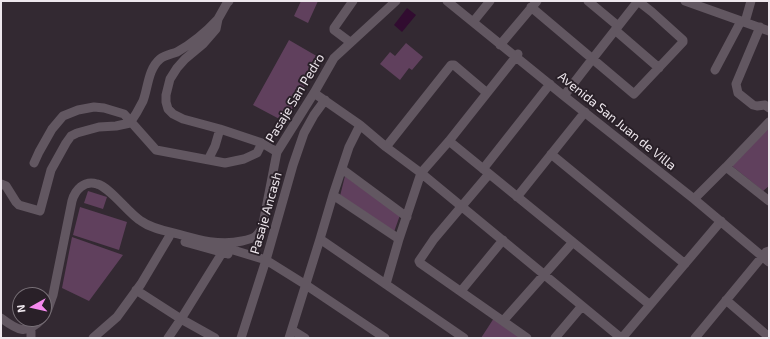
<!DOCTYPE html>
<style>
body{margin:0}
#map{position:relative;width:770px;height:339px;overflow:hidden;background:#332932;font-family:"Exo 2",sans-serif}
canvas{display:block}
.frame{position:absolute;inset:0;border:2px solid #eee7ed;pointer-events:none}
.north{position:absolute;left:12px;top:287px;width:40px;height:40px;box-sizing:border-box;background:#292028;border:1px solid #787077;border-radius:50%;rotate:262deg;font-size:11px;font-weight:700;line-height:16px;text-align:center;color:#eee7ed}
.north::after{content:'';display:block;margin:auto;width:14px;height:18px;background:#f589ee;clip-path:polygon(50% 0,100% 100%,50% 72%,0 100%)}
</style>
<div id="map">
<canvas width="770" height="339"></canvas>
<div class="frame"></div>
<div class="north">N</div>
</div>
<script>
const ctx = document.querySelector('canvas').getContext('2d');
ctx.lineJoin = 'round';
function paint(path, color) { ctx.fillStyle = color; ctx.fill(path, 'evenodd'); }
function stroke(path, color, width, dash) { ctx.strokeStyle = color; ctx.lineWidth = width; ctx.lineCap = dash ? 'butt' : 'round'; ctx.setLineDash(dash || []); ctx.stroke(path); }
function write(font, color, halo, rows, align = 'center') {
  ctx.font = font + ' "Exo 2",sans-serif'; ctx.lineWidth = 4; ctx.setLineDash([]); ctx.textBaseline = 'middle'; ctx.strokeStyle = halo; ctx.fillStyle = color; for (const [text, x, y, turn = 0] of rows) {
    ctx.save(); ctx.translate(x, y); ctx.rotate((+turn || 0) * Math.PI / 180); ctx.textAlign = isNaN(turn) ? turn : align; if (halo) ctx.strokeText(text, 0, 0); ctx.fillText(text, 0, 0); ctx.restore();
  }
}
paint(new Path2D(`
 M301 1H318L308 23 294 16Z
 M289 40 320 58 285 122 253 105Z
 M406 43 423 57 412 70 409 68 400 80 380 64 390 52 395 56Z
 M769 127V186L763 191 732 166Z
 M345 176 400 215 394 232 340 196Z
 M88 191 107 197 103 209 84 203Z
 M80 207 127 222 119 250 73 235Z
 M72 237 123 255 89 301 62 288Z
 M494 318 523 338H481Z`), '#60405d');
paint(new Path2D(`
 M407 8 416 15 402 32 394 25Z`), '#310c30');
stroke(new Path2D(`
 M229 1 227 3 218 19 216 29 203 44 185 59 177 68 170 79 166 95V102L168 109 173 114 183 119 220 129 262 143 277 152
 M447 1 564 96 694 199 769 262
 M588 1 618 26
 M685 1 769 31
 M531 7 634 94 683 42V40L652 12 638 1C613 33 588 64 564 96
 M473 22 490 1
 M745 22 751 1
 M760 27 736 84 738 93 753 105 757 106 765 105 769 108
 M615 30 659 68
 M350 42 334 30V28L353 1
 M500 45 537 1
 M715 70 741 21
 M314 93 360 125 386 147 421 173 621 338
 M449 141 650 305
 M386 147 451 65H454L487 93
 M551 154 685 264
 M208 160 215 146 220 129
 M34 163 39 152 52 129 63 116 78 110 94 107 104 108 124 114 156 150 225 163 244 159 257 153 262 143
 M726 167 769 201
 M342 169 407 217
 M483 169 550 84
 M489 174 434 239 419 261 420 263 527 338
 M1 184 6 186 16 202 19 205 40 211 51 170 66 143 71 136 77 133 99 127 116 126 130 123C135 116 139 109 143 101 148 88 148 69 160 59 165 55 172 54 177 52 193 43 206 32 218 19
 M333 195 399 239
 M517 197 585 112
 M694 199 726 167 769 122
 M320 239 464 338
 M185 242 228 254
 M220 246 266 260 306 285 385 338
 M386 284 399 239 421 173 449 141 518 54
 M136 290 181 319 215 338
 M461 291 503 240
 M726 300 769 337
 M44 316 48 309 53 295 72 201C75 190 84 180 97 184 110 187 128 213 141 221 152 229 166 231 178 234 199 240 220 246 242 241 247 240 252 239 256 236 258 234 260 231 262 229L277 152 314 93 334 58 396 1
 M1 318C17 330 26 336 42 319
 M503 321 573 242
 M292 330 305 338
 M31 338V327
 M93 338 117 317 141 284 169 237
 M168 338 181 319 222 253
 M241 338 266 260 293 165 304 133 314 115 325 100
 M289 338 320 239 333 195 349 147 360 125
 M555 338 582 306
 M622 338 721 221
 M695 338 766 252 769 251`), '#625761', 9);
write('13px', '#eee7ed', '#292028', [
 ["Pasaje San Pedro",295,98,-59],
 ["Avenida San Juan de Villa",617,121,39],
 ["Pasaje Ancash",266,213,-74]
]);
</script>
